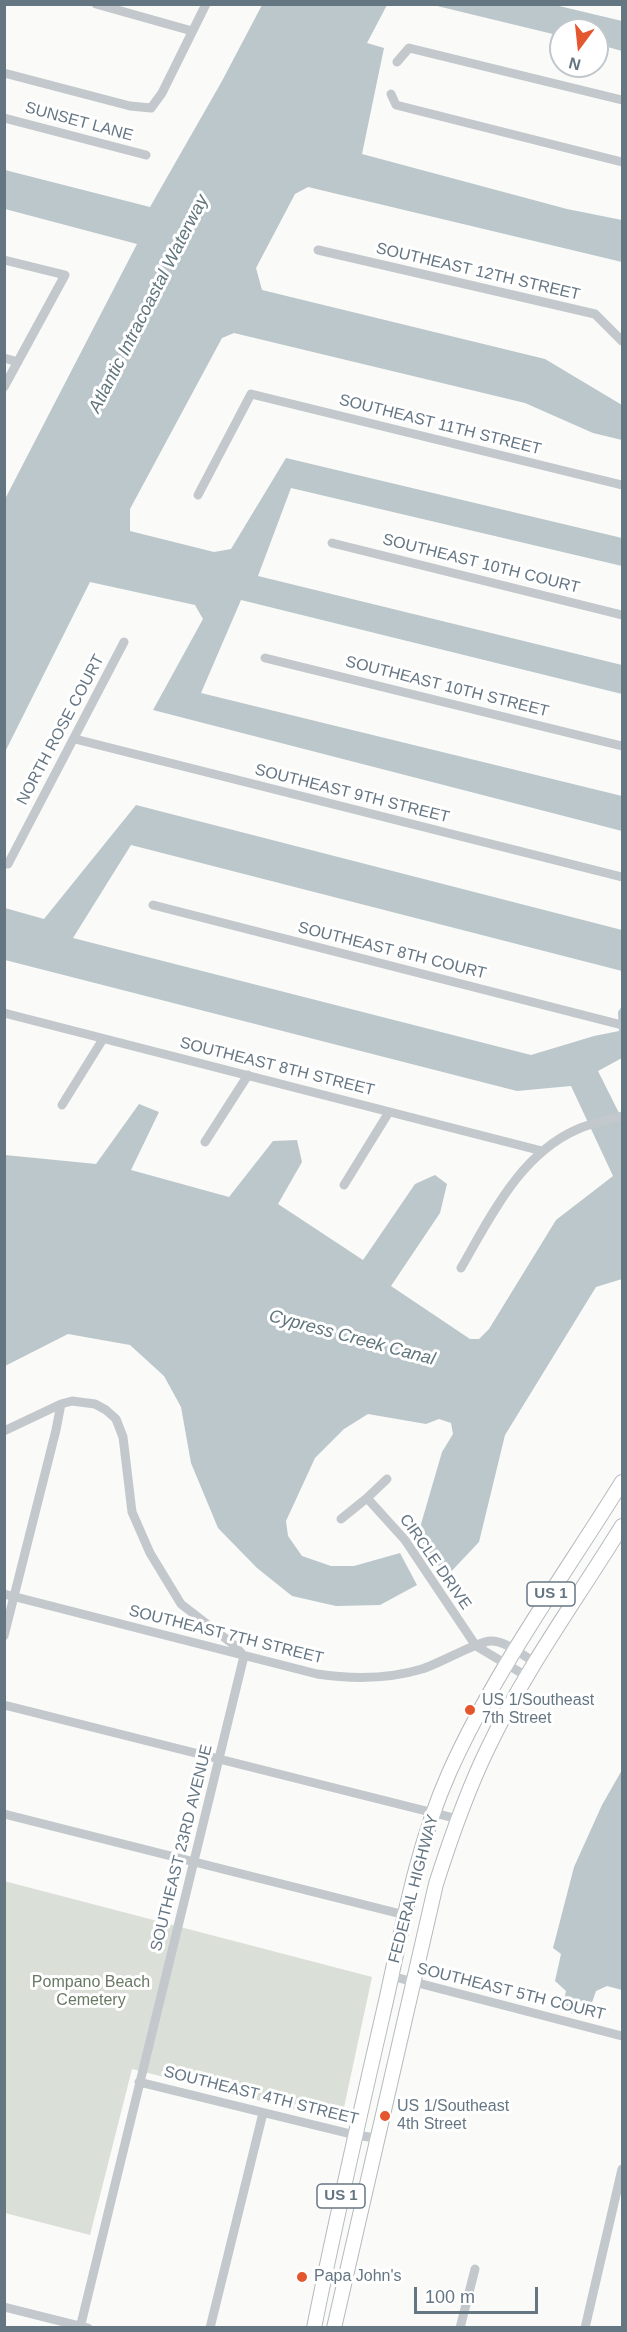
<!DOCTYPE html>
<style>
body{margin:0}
#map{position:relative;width:627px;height:2332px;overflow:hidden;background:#fafaf8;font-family:Arial,sans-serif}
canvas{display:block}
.frame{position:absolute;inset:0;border:6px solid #657683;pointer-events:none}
.north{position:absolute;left:549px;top:18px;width:60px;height:60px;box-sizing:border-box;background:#fff;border:2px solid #c1c8cd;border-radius:50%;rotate:195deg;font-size:16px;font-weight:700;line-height:24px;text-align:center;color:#657683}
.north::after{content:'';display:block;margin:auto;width:21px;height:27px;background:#e4572e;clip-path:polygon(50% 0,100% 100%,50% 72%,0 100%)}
.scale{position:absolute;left:414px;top:2287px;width:124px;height:27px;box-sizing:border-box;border:3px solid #657683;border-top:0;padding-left:8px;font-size:18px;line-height:21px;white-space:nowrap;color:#657683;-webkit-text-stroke:4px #fff;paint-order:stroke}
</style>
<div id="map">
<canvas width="627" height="2332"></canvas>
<div class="frame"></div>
<div class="north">N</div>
<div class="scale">100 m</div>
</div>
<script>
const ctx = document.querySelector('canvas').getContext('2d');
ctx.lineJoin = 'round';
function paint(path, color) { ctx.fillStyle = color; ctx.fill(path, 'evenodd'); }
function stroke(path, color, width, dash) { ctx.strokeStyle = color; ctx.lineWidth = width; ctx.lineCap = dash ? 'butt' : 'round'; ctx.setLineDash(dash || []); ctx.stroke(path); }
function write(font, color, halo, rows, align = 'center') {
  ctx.font = font + ' Arial,sans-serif'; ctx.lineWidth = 6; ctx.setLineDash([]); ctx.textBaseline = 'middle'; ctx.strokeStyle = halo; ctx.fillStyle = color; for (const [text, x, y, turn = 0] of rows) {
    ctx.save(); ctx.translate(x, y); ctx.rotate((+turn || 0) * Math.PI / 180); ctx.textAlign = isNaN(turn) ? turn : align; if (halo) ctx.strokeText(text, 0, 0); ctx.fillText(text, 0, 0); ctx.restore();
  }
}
paint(new Path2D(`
 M4 1881 372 1977 343 2112 329 2118 132 2069 90 2235 5 2213Z`), '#dadfd7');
paint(new Path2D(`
 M262 5H387L367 43 384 48 362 154 567 209 622 220V262L308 187 295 194 256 268 262 290 545 359 622 405V440L593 433 525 403 234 333 222 338 130 509V531L214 552 231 549 286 458 622 538V566L291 488 258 576 622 665V694L241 600 201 693 622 796V831L153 710 203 619 195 605 90 582 5 752V499L137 244 5 209V170L150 207 222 81Z
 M433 5H555L622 21V51L597 44V30H561V36Z
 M136 805 622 930V971L131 845 73 938 531 1055 594 1036 619 1031 618 1012 622 1006V1058L598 1071 622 1119V1279L596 1287 505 1435 479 1542 446 1577 424 1545 419 1531 442 1452 453 1434 451 1423 439 1419 426 1424 368 1414 344 1429 315 1458 286 1521 288 1536 302 1556 331 1566H354L400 1553 417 1585 380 1605 336 1606 292 1596 257 1568 218 1528 191 1463 181 1407 164 1376 130 1345 68 1334 5 1366V1155L96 1164 139 1104 159 1112 131 1170 229 1197 273 1141 297 1140 302 1162 278 1204 363 1260 415 1184 435 1175 447 1184 440 1213 391 1286 470 1339H479L489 1329 556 1220 613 1176 571 1086 517 1091 5 960V908L44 919Z
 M622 1770V1990L607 1986 596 1991 587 2017 562 2011 566 1991 555 1981 561 1954 553 1948 574 1867 602 1805Z`), '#bbc7cb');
const primary = new Path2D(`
 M314 2328C336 2218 361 2110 386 2001 403 1924 417 1845 449 1773 495 1670 563 1577 622 1482
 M334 2328 436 1884C451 1837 467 1791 488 1748 525 1670 577 1599 622 1526`);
stroke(primary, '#b5babe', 16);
stroke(new Path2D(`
 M96 4 192 31
 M397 62 409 48 622 100
 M4 73 130 106 151 108 162 93 206 4
 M391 94 396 105 622 162
 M4 118 146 155
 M318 250 595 314 622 341
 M4 260 65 275 4 387
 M4 358 18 362
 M198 495 251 394 622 485
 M332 543 622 615
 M265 658 622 746
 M75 739 622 877
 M8 864 124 642
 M153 905 622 1025
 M4 1013 542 1151
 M62 1105 103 1039
 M205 1142 248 1075
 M344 1185 389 1112
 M461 1268C491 1216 520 1154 578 1129 592 1123 608 1120 622 1116
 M4 1431 61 1404 72 1401 95 1404 106 1410 116 1419 123 1437 132 1512 150 1553 181 1604 234 1645 244 1656
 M367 1498 387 1479
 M341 1519 367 1498 405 1540 476 1646 528 1677
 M4 1594 317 1674C351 1679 389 1679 422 1669 439 1664 478 1641 491 1641 507 1641 523 1656 536 1663
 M4 1636 56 1430 61 1404
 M4 1705 458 1819
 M4 1814 405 1915
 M391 1976 622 2036
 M139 2082 355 2135 376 2138
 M4 2307 88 2328
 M80 2328 244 1656
 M210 2328 263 2113
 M460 2328 475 2269
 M585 2328 622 2169`), '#c3c8cc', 9);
stroke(primary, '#fff', 14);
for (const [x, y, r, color] of [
 [470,1710,6,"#e4572e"],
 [385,2116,6,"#e4572e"],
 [302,2277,6,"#e4572e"]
]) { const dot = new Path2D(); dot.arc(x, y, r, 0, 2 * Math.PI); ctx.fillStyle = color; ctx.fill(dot); stroke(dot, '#fff', 2); }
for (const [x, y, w] of [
 [551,1594,48],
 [341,2196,48]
]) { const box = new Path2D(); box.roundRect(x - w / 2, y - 12, w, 24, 4.5); ctx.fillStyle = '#fff'; ctx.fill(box); stroke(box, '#657683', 1.5); }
write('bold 15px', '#657683', null, [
 ["US 1",551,1594],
 ["US 1",341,2196]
]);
write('16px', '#657683', '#fff', [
 ["SUNSET LANE",79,122,15],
 ["SOUTHEAST 12TH STREET",478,272,13],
 ["SOUTHEAST 11TH STREET",440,425,14],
 ["SOUTHEAST 10TH COURT",481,564,14],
 ["SOUTHEAST 10TH STREET",447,687,14],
 ["NORTH ROSE COURT",61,730,-62],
 ["SOUTHEAST 9TH STREET",352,794,14],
 ["SOUTHEAST 8TH COURT",392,951,14],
 ["SOUTHEAST 8TH STREET",277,1067,14],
 ["CIRCLE DRIVE",435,1562,55],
 ["SOUTHEAST 7TH STREET",226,1635,14],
 ["SOUTHEAST 23RD AVENUE",182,1848,-76],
 ["FEDERAL HIGHWAY",414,1889,-75],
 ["SOUTHEAST 5TH COURT",511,1992,14],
 ["SOUTHEAST 4TH STREET",261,2096,14]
]);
write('16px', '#657683', '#fff', [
 ["US 1/Southeast",482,1701],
 ["7th Street",482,1719],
 ["US 1/Southeast",397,2107],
 ["4th Street",397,2125],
 ["Papa John's",314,2277]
], 'left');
write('16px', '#687a64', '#fff', [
 ["Pompano Beach",91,1983],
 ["Cemetery",91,2001]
]);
write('italic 18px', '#60757c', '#fff', [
 ["Atlantic Intracoastal Waterway",149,304,-63],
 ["Cypress Creek Canal",352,1338,15]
]);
</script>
